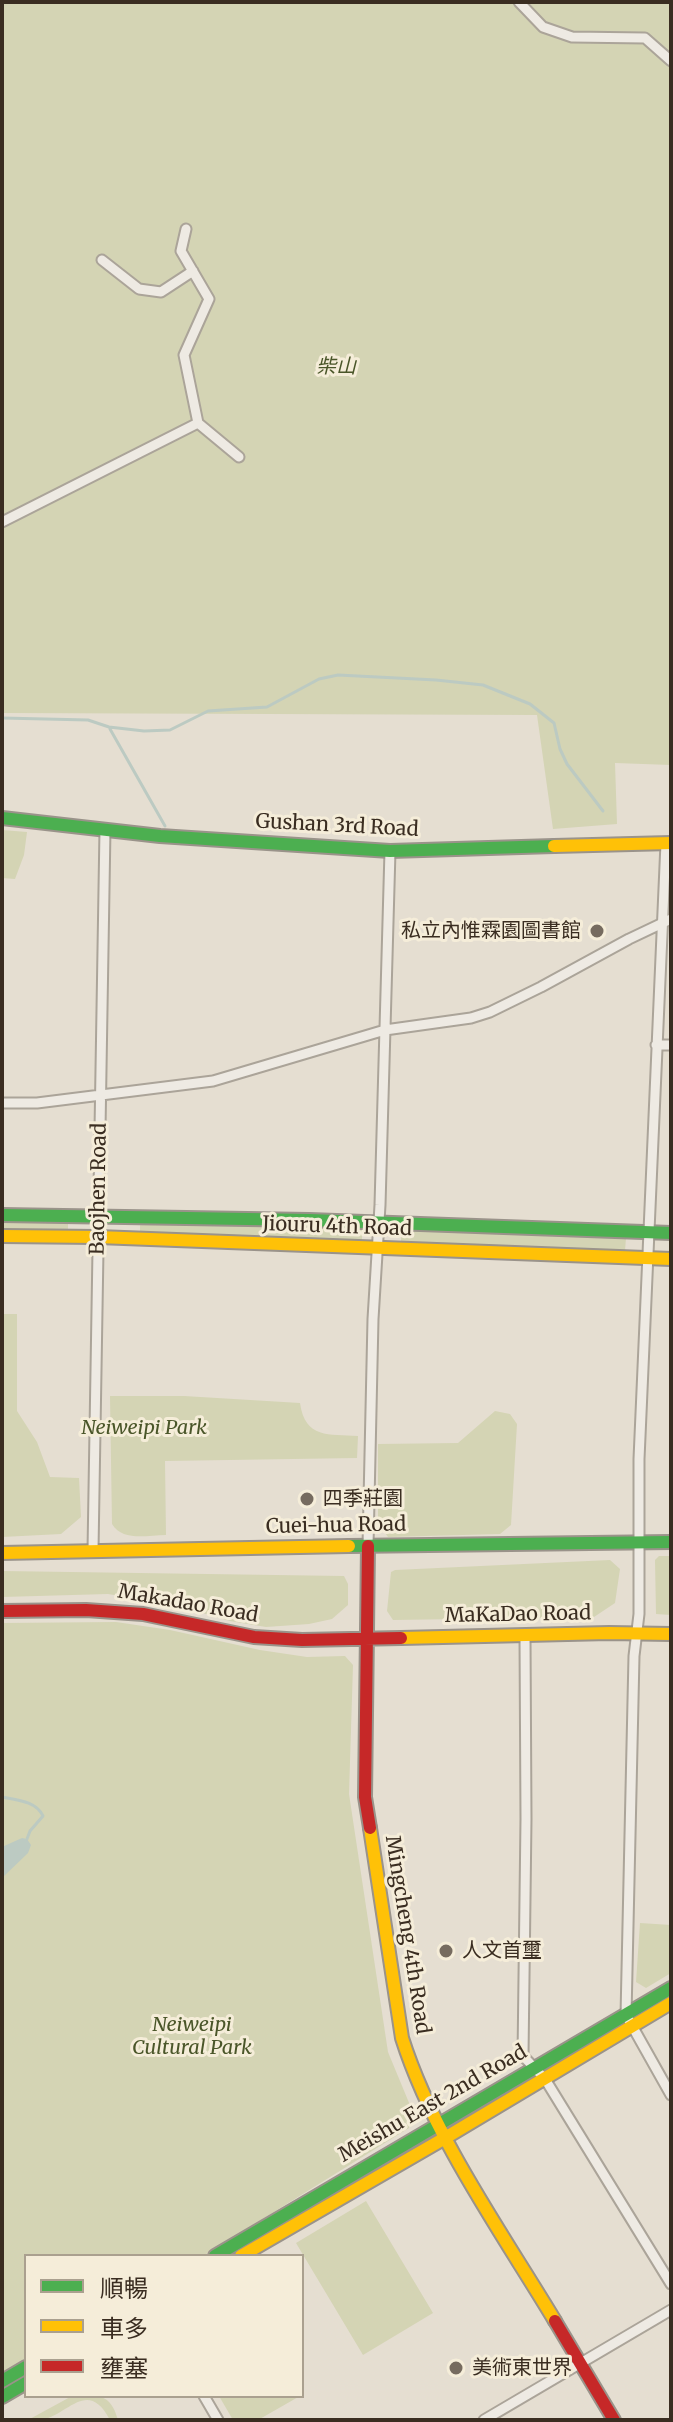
<!DOCTYPE html>
<meta charset="utf-8">
<style>
body{margin:0}
#map{position:relative;width:673px;height:2422px;overflow:hidden;background:#e5ded1;font-family:Merriweather,"Noto Sans TC",serif}
canvas{display:block}
.frame{position:absolute;inset:0;border:4px solid #3a2d21;pointer-events:none}
.legend{position:absolute;left:24px;top:2254px;width:280px;height:144px;box-sizing:border-box;background:#f5edd9;border:2px solid #aaa08f;margin:0;padding:10px 14px;list-style:none;font-size:24px;color:#3a2d21}
.legend li{display:flex;align-items:center;gap:16px;height:40px}
.legend b{width:40px;border:2px solid #aaa08f}
</style>
<div id="map">
<canvas width="673" height="2422"></canvas>
<div class="frame"></div>
<ul class="legend">
<li><b style="height:10px;background:#4caf50"></b>順暢</li>
<li><b style="height:10px;background:#ffc107"></b>車多</li>
<li><b style="height:10px;background:#c62828"></b>壅塞</li>
</ul>
</div>
<script>
const ctx = document.querySelector('canvas').getContext('2d');
ctx.lineJoin = 'round';
function paint(path, color) { ctx.fillStyle = color; ctx.fill(path, 'evenodd'); }
function stroke(path, color, width, dash) { ctx.strokeStyle = color; ctx.lineWidth = width; ctx.lineCap = dash ? 'butt' : 'round'; ctx.setLineDash(dash || []); ctx.stroke(path); }
function write(font, color, halo, rows, align = 'center') {
  ctx.font = font + ' Merriweather,"Noto Sans TC",serif'; ctx.lineWidth = 6; ctx.setLineDash([]); ctx.textBaseline = 'middle'; ctx.strokeStyle = halo; ctx.fillStyle = color; for (const [text, x, y, turn = 0] of rows) {
    ctx.save(); ctx.translate(x, y); ctx.rotate((+turn || 0) * Math.PI / 180); ctx.textAlign = isNaN(turn) ? turn : align; if (halo) ctx.strokeText(text, 0, 0); ctx.fillText(text, 0, 0); ctx.restore();
  }
}
paint(new Path2D(`
 M2 2H671L669 20 671 21V765L615 763 617 824 553 829 537 715 2 713Z
 M2 830 27 832 24 855 15 879 2 878Z
 M2 1218 68 1219V1230L2 1229Z
 M140 1221 362 1228V1242L140 1235Z
 M401 1229 626 1238 625 1251 401 1242Z
 M2 1314H17V1411L37 1442 50 1477 79 1478 81 1517 61 1534 2 1537Z
 M110 1396H184L300 1403C305 1439 329 1434 358 1436L357 1458 165 1461 166 1535C147 1535 123 1542 112 1524Z
 M495 1411 510 1414 517 1424 511 1525 500 1534 388 1537 378 1523V1444L458 1443Z
 M659 1556H671V1615L656 1614 655 1560Z
 M610 1560 620 1569 615 1603 594 1617 393 1620 387 1611 391 1572 395 1570Z
 M2 1571 344 1576 348 1584V1605L332 1619 309 1624 266 1627 230 1621 179 1606 108 1594 2 1597Z
 M116 1622 170 1630 260 1650 307 1657 345 1656 353 1665 349 1794 388 2052 412 2110 409 2128 203 2256H26V2360L2 2374V1623Z
 M640 1923 671 1925V1973L646 1988 636 1982Z
 M366 2201 433 2313 363 2355 296 2243Z
 M72 2396C97 2396 110 2391 118 2420H110C88 2378 69 2414 42 2420 38 2421 33 2420 28 2420Z
 M219 2396H300L258 2420H233Z`), '#d4d4b4');
paint(new Path2D(`
 M22 1838 27 1839 31 1845 28 1853 2 1878V1847Z`), '#bccac2');
stroke(new Path2D(`
 M2 718 88 720 109 727 144 731 170 730 208 711 267 707 319 679 338 675 436 680 483 685 530 704 554 723 560 749 567 764 603 811
 M110 729 165 826
 M2 1797C17 1800 36 1801 43 1816L30 1831 27 1839`), '#bccac2', 3);
const street = new Path2D(`
 M519 2 543 27 572 37 645 38 671 61
 M186 229 181 251 209 299 184 355 198 423 239 457
 M102 260 139 289 161 292 193 271
 M2 522 198 423
 M666 843 639 1459V1614L634 1656 626 2015 671 2095
 M656 1045H671
 M2 1103H37L213 1081 385 1030 471 1018 490 1012 541 987 629 939 671 919
 M368 1546 373 1319 380 1205 390 851
 M93 1550 105 829
 M525 1637 526 1819 523 2056 545 2079 671 2284
 M204 2396 218 2420
 M484 2420 671 2310`);
const fast = new Path2D(`
 M2 818 160 836 390 851 554 846
 M2 1215 309 1220 671 1233
 M349 1546 671 1542
 M215 2256 671 1988
 M2 2381 26 2367
 M2 2397 26 2383`);
const slow = new Path2D(`
 M554 846 671 843
 M2 1236 98 1237 671 1259
 M2 1553 349 1546
 M401 1638 609 1633 671 1634
 M370 1828 402 2038C433 2136 502 2233 555 2321
 M241 2256 445 2138 671 2003`);
const jam = new Path2D(`
 M368 1546 365 1797 370 1828
 M2 1611 86 1610 143 1614 254 1637 302 1640 401 1638
 M555 2321 614 2420`);
stroke(street, '#aba499', 13);
stroke(fast, '#9a938a', 16);
stroke(slow, '#9a938a', 16);
stroke(jam, '#9a938a', 16);
stroke(street, '#eeeae3', 9);
stroke(fast, '#4caf50', 12);
stroke(slow, '#ffc107', 12);
stroke(jam, '#c62828', 12);
for (const [x, y, r, color] of [
 [597,931,8,"#766b5f"],
 [307,1499,8,"#766b5f"],
 [446,1951,8,"#766b5f"],
 [456,2368,8,"#766b5f"]
]) { const dot = new Path2D(); dot.arc(x, y, r, 0, 2 * Math.PI); ctx.fillStyle = color; ctx.fill(dot); stroke(dot, '#f5edd9', 3); }
write('italic 20px', '#4a5629', '#f5edd9', [
 ["柴山",336,367],
 ["Neiweipi Park",144,1428],
 ["Neiweipi",192,2025],
 ["Cultural Park",192,2048]
]);
write('20px', '#3a2d21', '#f5edd9', [
 ["Gushan 3rd Road",337,826,3],
 ["Baojhen Road",99,1189,-89],
 ["Jiouru 4th Road",337,1227,2],
 ["Cuei-hua Road",336,1526,-1],
 ["Makadao Road",188,1604,10],
 ["MaKaDao Road",518,1615,-1],
 ["Mingcheng 4th Road",407,1935,81],
 ["Meishu East 2nd Road",433,2104,-30]
]);
write('20px', '#3a2d21', '#f5edd9', [
 ["私立內惟霖園圖書館",581,931,"right"],
 ["四季莊園",323,1499],
 ["人文首璽",462,1951],
 ["美術東世界",472,2368]
], 'left');
</script>
